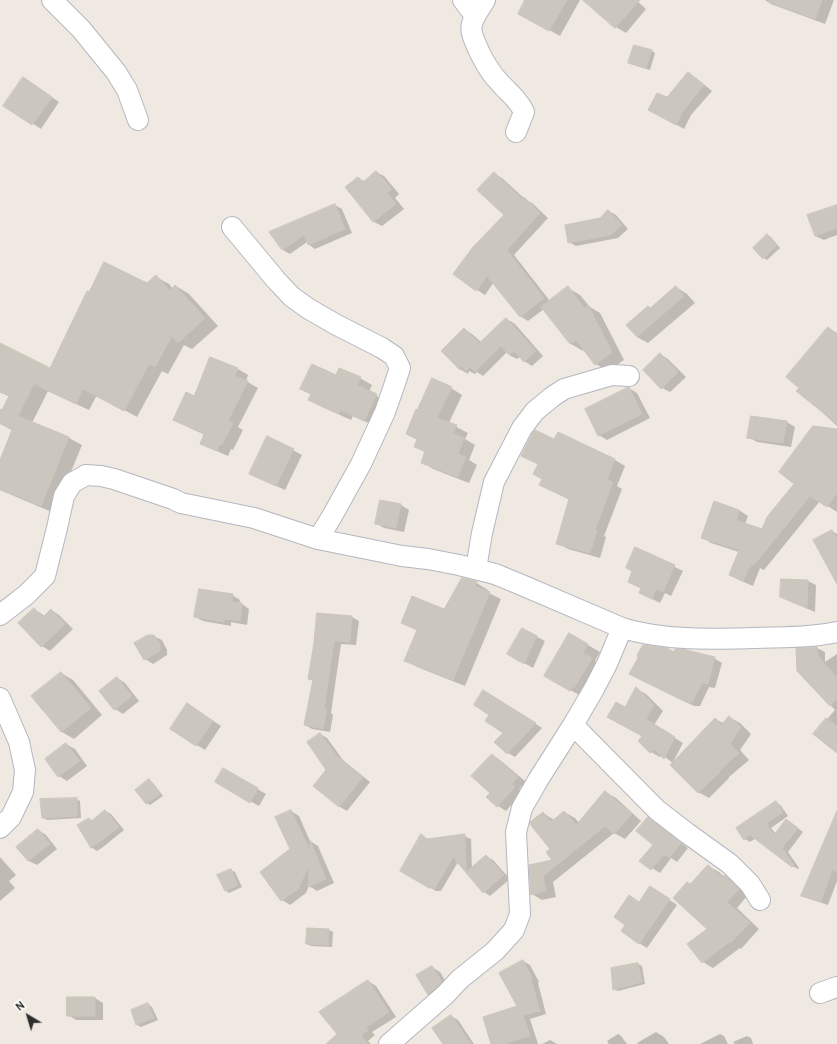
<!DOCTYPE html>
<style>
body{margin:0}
#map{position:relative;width:837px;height:1044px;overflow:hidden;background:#efe9e1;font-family:Overpass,sans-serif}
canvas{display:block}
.north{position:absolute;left:8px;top:996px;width:40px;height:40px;-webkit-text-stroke:3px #fff;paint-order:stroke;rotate:322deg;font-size:11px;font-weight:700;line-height:16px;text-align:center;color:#2e2e2e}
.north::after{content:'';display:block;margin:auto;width:14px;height:18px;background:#2e2e2e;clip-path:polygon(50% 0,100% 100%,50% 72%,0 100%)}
</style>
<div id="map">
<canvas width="837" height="1044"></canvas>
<div class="north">N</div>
</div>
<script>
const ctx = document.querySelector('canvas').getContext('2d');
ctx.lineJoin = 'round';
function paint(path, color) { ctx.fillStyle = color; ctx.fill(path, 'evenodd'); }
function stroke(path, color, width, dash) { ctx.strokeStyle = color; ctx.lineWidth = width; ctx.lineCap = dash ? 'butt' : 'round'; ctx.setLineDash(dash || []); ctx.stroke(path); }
paint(new Path2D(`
 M527 0H580L560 36 519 13Z
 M585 0H636L646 9 626 33 616 27Z
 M765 0H834L825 24 771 4Z
 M634 46 652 51 655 53 650 70 633 65 629 63Z
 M688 73 696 78 712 91 691 115 684 129 658 114Z
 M31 83 59 102 41 129 5 105Z
 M376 172 384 176 399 194 395 198 404 209 382 226 374 222 346 188 358 178 364 181Z
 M494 174 502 178 526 200 532 203 548 218 514 255 550 301 568 288 580 295 590 307 600 313 624 360 608 371 596 364 584 349 583 351 571 344 544 309 528 321 520 316 494 282 485 295 477 290 506 215Z
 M335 205 342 209 352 233 315 249 308 244 307 242 290 254 283 250 270 233Z
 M837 206V235L824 240 815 236Z
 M609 211 616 215 628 229 618 238 576 246 569 242 600 219Z
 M767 235 771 237 780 248 767 260 764 258Z
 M156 277 169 284 173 289 176 286 189 294 218 326 192 349 184 345 168 374 162 371 137 417 97 395 89 410 48 391 32 423 69 438 82 445 54 513 0 490V463L13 430 0 424V410L2 411 10 397 0 392V344L51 370Z
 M676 287 687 294 695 303 648 343 637 337 650 309Z
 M507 319 515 324 543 356 532 366 524 361 520 357 517 359 509 355 507 352 483 376 477 372 475 374 469 371 468 374 460 369 442 351 464 329 472 334 481 342Z
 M828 328 837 333V426L823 413 824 412Z
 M660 354 668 359 686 377 670 392 662 388Z
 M210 358 238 369 248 375 246 381 258 388 238 427 243 430 233 450 231 449 228 456 212 449 201 443 205 435 185 425Z
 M360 378 372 385 369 392 388 402 377 427 353 416 351 420 322 407 310 400Z
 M451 388 462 395 449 423 468 433 465 439 475 445 469 460 477 465 469 483 433 469 422 462 426 453 415 446 418 440 407 434Z
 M629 388 637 393 650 418 607 440 599 435Z
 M752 417 787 422 795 427 791 447 757 442 749 437Z
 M837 430V512L820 501 764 570 760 568 753 586 739 580 730 575 739 552 711 543 702 537 714 502 739 510 748 516 745 524 763 530Z
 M558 434 615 460 625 466 617 486 622 489 604 536 606 537 600 558 568 549 558 543 570 500 540 485 543 479 539 464 555 441Z
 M268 437 302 455 285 490 259 478Z
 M401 505 409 510 404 532 384 528 376 523Z
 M832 531 837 534V574Z
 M636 548 683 571 671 596 665 593 660 603 648 597 642 589 629 582 634 571Z
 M808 581 816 585 815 612 789 601 781 596Z
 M475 582 488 590 487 592 501 599 465 686 417 667 406 660 418 631 402 623 444 610Z
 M232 595 240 600 239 604H242L249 609 247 625 231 622V626L203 621 195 617Z
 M34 609 42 614 45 617 51 610 59 615 73 629 50 651 42 646Z
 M352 617 359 621 356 645 341 644 331 713 333 715 330 732 312 729 305 725 314 681 309 678 315 643Z
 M522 629 545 641 533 668 508 654Z
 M569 634 600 652 595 661 603 666 583 697 545 676Z
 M153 636 162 640 167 650V655L153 664 145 659Z
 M817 648 825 652V662L837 654V752L814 734 835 710 798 671 797 649Z
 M675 653 714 658 722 663 715 688 709 687 700 706H694L638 678Z
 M61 673 73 680 102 715 74 739 62 732 33 696Z
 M117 678 125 683 139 701 123 714 115 709 100 691Z
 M637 689 646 694 663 711 654 725 683 743 673 762 716 719 724 724 729 717 740 723 751 734 740 750 749 760 729 777V778L709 798 698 792 673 763 662 755 660 757 651 752 644 736 625 708Z
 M491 696 542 728 515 757 508 753 505 732 490 714Z
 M195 709 221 726 205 750 171 729Z
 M320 734 327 738 343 760 370 782 347 811 340 807 314 786 327 770Z
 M66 744 75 749 87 766 67 781 59 776Z
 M492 755 500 760 526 782 519 789 523 792 506 811 498 806 488 797 491 793Z
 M224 769 266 794 259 806 216 782Z
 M149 780 153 783 163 796 150 805 146 803Z
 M605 792 616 798 641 821 625 839 614 833 553 882 556 897 542 900 532 894 530 866 554 860 543 813 554 820 564 812 575 818 579 823Z
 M76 799 80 801 81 818 47 820 43 818Z
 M776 802 781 806 788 816 771 828 776 834 792 824 803 832 788 852 799 868 798 869 792 866 756 838 750 842 745 839Z
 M105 811 111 814 124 830 103 847 97 851 91 847 89 819 93 821Z
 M291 811 299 816 310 841 318 846 334 883 317 891 309 886 306 893 290 905 282 900 291 849Z
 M648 818 655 823 688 848 677 862 671 858 660 873 641 861 654 845Z
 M38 830 46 835 57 849 37 865 29 861 18 847Z
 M837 832V881L828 905 810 899 803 895Z
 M421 835 428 840 464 836 471 839 472 869 486 856 493 860 510 879 490 896 484 892 458 862 441 891H436L401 870Z
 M0 857 16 875 9 881 15 888 0 901Z
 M708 866 719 872 724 877 725 876 735 882 748 895 737 908 759 929 741 949 740 948 713 968 703 962 708 929 691 885Z
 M231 870 235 872 242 887 229 893 225 890Z
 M658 892 677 905 647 948 639 943 627 925 630 896 639 902Z
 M329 930 333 932 332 947 311 946 307 944Z
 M523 961 530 965 539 982 538 983 546 1014 530 1019 538 1044H492L518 1007Z
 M638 964 642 966 645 984 618 991 614 989Z
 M432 967 440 972 449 987 436 999 429 994Z
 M368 981 376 986 396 1017 372 1032 375 1035 368 1041 371 1044H328L338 1034Z
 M95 998 103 1003V1020H76L68 1015Z
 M148 1004 152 1007 158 1020 141 1027 137 1025 132 1011Z
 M451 1016 458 1020 474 1044H444Z
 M656 1032 664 1037 669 1044H638L637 1043Z
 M618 1034 621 1036 627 1044H609L607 1041Z
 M720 1034 724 1036 728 1044H700Z
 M747 1036 751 1038 753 1044H735L733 1042Z
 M550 1040 557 1044H542Z`), '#0003');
const building = new Path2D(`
 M525 0H567L549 31 518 14Z
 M583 0H640L615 28Z
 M769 0H822L815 19 769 2Z
 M634 45 652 50 646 68 628 63Z
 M688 72 704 85 683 111 676 125 648 110 657 93 667 97Z
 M23 77 52 97 32 125 3 106Z
 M376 171 392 189 387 193 396 204 373 222 345 187 358 177 363 182Z
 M494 172 522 199 524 197 540 213 507 250 544 298 520 317 487 276 476 291 453 274 473 247 504 215 477 190Z
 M335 204 345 229 308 245 304 235 282 250 269 232Z
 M837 205V228L815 236 807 215Z
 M608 210 622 225 611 235 568 243 565 225 600 218Z
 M767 234 777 245 763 259 753 248Z
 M104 262 147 283 156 275 170 291 175 285 205 318 178 343 172 336 155 367 149 364 124 411 83 389 76 404 34 384 18 416 69 437 41 506 0 489V460L12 430 0 423V409L2 410 9 396 0 392V343L50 368 87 291 89 292Z
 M568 286 584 308 588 305 612 352 595 365 576 340 570 344 541 307Z
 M676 286 684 296 637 337 626 325 648 306 650 308Z
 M506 318 536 351 524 362 514 351 509 355 501 346 475 372 470 367 466 371 461 366 460 370 441 351 464 328 479 343Z
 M828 327 837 335V424L796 391 799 388 786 377Z
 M660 353 678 372 661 389 643 370Z
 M210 357 238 368 235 376 248 381 228 421 233 423 222 445 220 444 217 451 200 444 204 434 173 420 186 392 194 396Z
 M312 364 336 375 339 368 361 377 357 385 377 394 364 421 340 410 339 414 308 400 311 394 300 389Z
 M432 378 452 387 437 418 457 425 453 433 464 438 458 454 466 457 458 477 421 463 425 451 414 447 417 439 406 434 416 409 417 410Z
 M629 387 642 414 598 436 585 409Z
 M751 416 787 421 783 443 747 438Z
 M813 426 837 429V493L827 507 810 496 754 565 751 564 743 581 729 575 739 550 701 538 714 501 739 510 736 520 762 529 767 517 794 484 779 472Z
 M535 430 554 439 558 432 615 459 607 480 613 482 595 530 597 531 590 553 556 544 569 499 539 485 542 479 533 474 538 464 521 456 532 434Z
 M267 436 294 449 276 486 249 474Z
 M380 500 401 504 396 528 375 524Z
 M832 530 837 539V584L813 540Z
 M635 547 675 565 663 592 656 589 652 599 639 593 641 588 628 582 632 571 626 568Z
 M462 578 475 581 477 582 475 586 490 592 453 680 404 661 417 630 401 623 412 596 444 609Z
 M781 579 808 580 807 608 780 597Z
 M199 589 233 594 232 602 242 603 240 621 224 619V622L194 617Z
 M34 608 43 617 51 609 65 624 41 647 18 623Z
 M317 613 352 616 350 642 334 641 324 709H327L323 729 304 725 313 680 308 679 314 643Z
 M522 628 537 636 524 664 507 654Z
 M569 633 588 644 583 653 592 658 574 688 572 687 570 691 544 676Z
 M148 635H154L160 645V651L144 660 134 643Z
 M643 645 667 648 674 652 675 649H682L715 657 708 684 702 683 692 702H686L629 674 638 658 637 656Z
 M817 647 818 656 837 677V699L830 706 797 671 796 648Z
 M61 672 91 708 61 732 31 696Z
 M117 677 132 696 114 710 99 691Z
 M636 687 654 705 646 719 675 737 664 759 654 749 650 753 638 741 642 736 607 717 616 702 625 707Z
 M483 690 536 723 507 754 494 742 503 733 485 721 489 715 474 705Z
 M187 703 213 721 196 746 170 729Z
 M729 716 741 727 730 744 739 753 719 771 720 772 698 793 670 765 715 718 721 725Z
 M826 718 837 726V753L813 734Z
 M320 733 336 755 363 777 339 807 313 786 326 770 307 742Z
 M66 743 80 761 58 777 45 759Z
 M492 754 518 777 512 784 515 787 497 807 486 797 490 793 471 776Z
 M223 768 258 788 250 803 215 782Z
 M149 779 160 794 146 804 135 790Z
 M605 791 632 814 614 834 605 826 568 856 543 876 546 891 531 895 529 865 552 860 546 852 550 849 530 824V822L543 812 551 822 564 811 576 825Z
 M77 798V816L42 818 40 799Z
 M776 801 783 812 766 824 774 835 786 819 798 828 782 848 794 865 792 867 750 835 744 840 736 828Z
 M105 810 119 827 97 844 91 848 77 825 89 818 91 821Z
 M291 810 310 851V840L326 879 308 887 309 866 298 889 281 901 260 872 290 849 275 817Z
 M837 811V872L832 870 821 902 801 896Z
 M648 817 681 843 669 858 664 854 651 870 639 861 653 845 636 831Z
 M38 829 50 844 28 861 16 847Z
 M421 834 427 839 465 834 466 872 486 855 504 875 483 893 453 857 435 888H429L400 871Z
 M708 865 722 877 725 875 739 889 727 902 750 923 730 943 729 942 702 963 687 944 707 929 673 898 687 882 690 884Z
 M231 869 238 885 225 891 217 875Z
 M650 886 670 899 639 944 621 931 625 925 614 917 629 895 639 902Z
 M307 928 329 929 328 945 306 944Z
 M523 960 532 978 531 979 540 1011 523 1015 530 1036 504 1044H491L483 1017 517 1006 499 973Z
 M638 963 642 982 613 990 611 968Z
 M432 966 442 982 428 995 416 975Z
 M368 980 389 1012 365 1028 368 1030 361 1036 369 1044H326L337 1034 319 1012Z
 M67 997H95V1016H67Z
 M148 1003 154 1018 136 1025 131 1010Z
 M451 1015 471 1044H443L432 1028Z`);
paint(building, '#cbc7bf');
stroke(building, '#cbc5ba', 1);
const minor = new Path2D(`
 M52 0 81 29 116 72 127 90 138 120
 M463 0 475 16
 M485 0C481 7 474 16 472 24 470 30 473 37 475 42 481 57 489 72 501 84 509 93 519 100 524 112L516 132
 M232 227 276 280 292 297 309 309 335 324 382 348 394 356 400 368 393 389 385 412 361 464 331 518 318 539
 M476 569 482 533 494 482 522 428 535 411 552 397 564 389 612 375 629 376
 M0 615 26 595 45 576 57 528 64 496 72 483 86 475 101 476 114 479 173 499 181 503 254 518 318 539 402 556 428 559 459 565 495 574 524 586 622 628C666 641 711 639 755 638 782 637 810 638 837 632
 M0 698 19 742 25 770 23 792 11 817 0 828
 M573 725 657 810 687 833 730 864 750 884 760 900
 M820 993 837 987
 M389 1044 445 995 460 979 495 951 514 930 520 914 516 832 522 808 538 780 573 725 594 689 607 664 622 628`);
stroke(minor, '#b4b7c1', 22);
stroke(minor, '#fff', 20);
</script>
